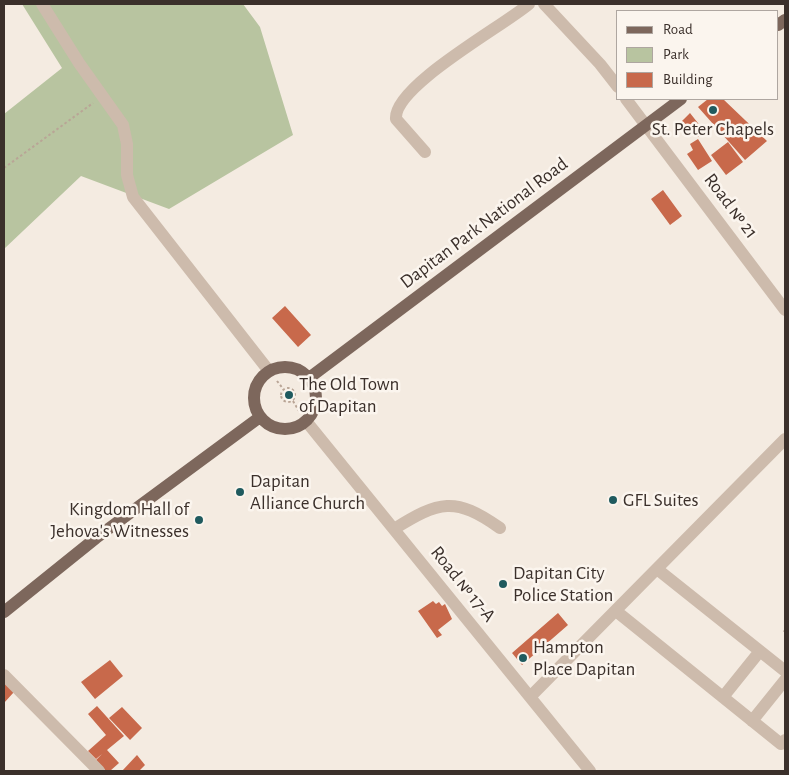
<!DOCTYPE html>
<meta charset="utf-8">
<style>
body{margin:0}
#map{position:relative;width:789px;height:775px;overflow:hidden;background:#f4ebe1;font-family:"Alegreya Sans",sans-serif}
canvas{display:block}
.frame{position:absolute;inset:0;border:5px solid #3b302b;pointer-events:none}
.legend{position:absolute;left:616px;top:10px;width:162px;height:90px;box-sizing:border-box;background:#fbf5ee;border:1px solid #aea6a0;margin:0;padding:6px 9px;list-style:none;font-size:15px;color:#3b302b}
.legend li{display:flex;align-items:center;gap:10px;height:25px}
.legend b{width:25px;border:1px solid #aea6a0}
</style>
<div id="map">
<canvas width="789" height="775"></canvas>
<div class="frame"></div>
<ul class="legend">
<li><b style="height:6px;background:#7d675c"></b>Road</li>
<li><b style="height:14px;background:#b8c4a0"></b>Park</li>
<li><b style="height:14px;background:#c8694b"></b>Building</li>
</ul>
</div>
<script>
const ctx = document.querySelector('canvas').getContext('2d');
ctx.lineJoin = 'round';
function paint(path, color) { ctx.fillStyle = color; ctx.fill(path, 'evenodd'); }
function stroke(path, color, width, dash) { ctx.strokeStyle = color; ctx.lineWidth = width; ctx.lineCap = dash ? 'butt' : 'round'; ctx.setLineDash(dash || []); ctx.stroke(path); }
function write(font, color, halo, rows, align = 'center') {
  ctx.font = font + ' "Alegreya Sans",sans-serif'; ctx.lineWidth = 5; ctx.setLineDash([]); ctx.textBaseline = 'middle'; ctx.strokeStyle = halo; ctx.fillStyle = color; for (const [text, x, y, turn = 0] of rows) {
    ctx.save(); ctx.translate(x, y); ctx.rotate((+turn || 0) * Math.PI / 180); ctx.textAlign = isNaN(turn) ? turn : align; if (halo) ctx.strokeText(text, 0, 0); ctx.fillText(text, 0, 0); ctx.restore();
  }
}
paint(new Path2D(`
 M22 4H243L260 27 293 135 169 209 81 176 4 249V114L62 68Z`), '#b8c4a0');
paint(new Path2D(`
 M708 99H723L767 141 745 160 698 107Z
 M690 113 705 132 698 137 692 129 688 133 680 123 684 119 688 124 684 119Z
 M698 139 712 161 698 170 687 154 693 150 690 144Z
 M728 142 743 162 726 175 711 155Z
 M663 190 682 216 670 225 651 199Z
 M285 306 311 335 298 347 272 318Z
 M433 601 436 604 439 602 442 606 445 604 452 619 438 630 442 635 437 638 418 611Z
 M558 613 568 625 522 665 512 653Z
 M110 660 123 676 95 699 81 682Z
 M4 682 14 692 4 703Z
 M97 706 124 736 107 750 119 763 110 771H106L96 760 102 754 96 759 88 751 106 735 88 714Z
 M122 707 142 728 130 740 109 718Z
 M137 755 145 765 139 771H122Z`), '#c8694b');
stroke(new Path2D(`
 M4 168 93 103
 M277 381 284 390
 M281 395a7 7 0 1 1 14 0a7 7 0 1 1-14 0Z
 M293 401 299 411
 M784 632 785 630`), '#b9a596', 2, [2.5, 2.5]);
stroke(new Path2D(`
 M42 4 79 63 123 125 127 144V175L133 197 269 371
 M544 4 600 64 618 87
 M626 99 785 310
 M425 152 396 119C393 86 505 25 529 4
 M306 421 590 771
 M394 529C439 501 455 496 500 528
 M657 569 785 671
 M616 611 781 744 785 740
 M4 675 99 771
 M530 697 785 439
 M723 697 760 651
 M752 721 785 680`), '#cdbbac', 12);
stroke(new Path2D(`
 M778 25 785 20
 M254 398a31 31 0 1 1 62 0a31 31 0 1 1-62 0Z
 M309 378 681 99
 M4 612 96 538 260 417`), '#7d675c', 12);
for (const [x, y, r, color] of [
 [713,110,5,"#1f5a5e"],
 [289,395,5,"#1f5a5e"],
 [240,492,5,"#1f5a5e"],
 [613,500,5,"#1f5a5e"],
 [199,520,5,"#1f5a5e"],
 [503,584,5,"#1f5a5e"],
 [523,658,5,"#1f5a5e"]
]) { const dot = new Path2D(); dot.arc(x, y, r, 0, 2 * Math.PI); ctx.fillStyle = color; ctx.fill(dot); stroke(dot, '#fbf5ee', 2); }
write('19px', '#3b302b', '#fbf5ee', [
 ["St. Peter Chapels",713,129,"center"],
 ["The Old Town",299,384],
 ["of Dapitan",299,406],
 ["Dapitan",250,481],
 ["Alliance Church",250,503],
 ["GFL Suites",623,500],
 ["Kingdom Hall of",189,509,"right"],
 ["Jehova's Witnesses",189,531,"right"],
 ["Dapitan City",513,573],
 ["Police Station",513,595],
 ["Hampton",533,647],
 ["Place Dapitan",533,669]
], 'left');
write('19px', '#3b302b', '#fbf5ee', [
 ["Road № 21",731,206,53],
 ["Dapitan Park National Road",484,223,-37],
 ["Road № 17-A",463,584,51]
]);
</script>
